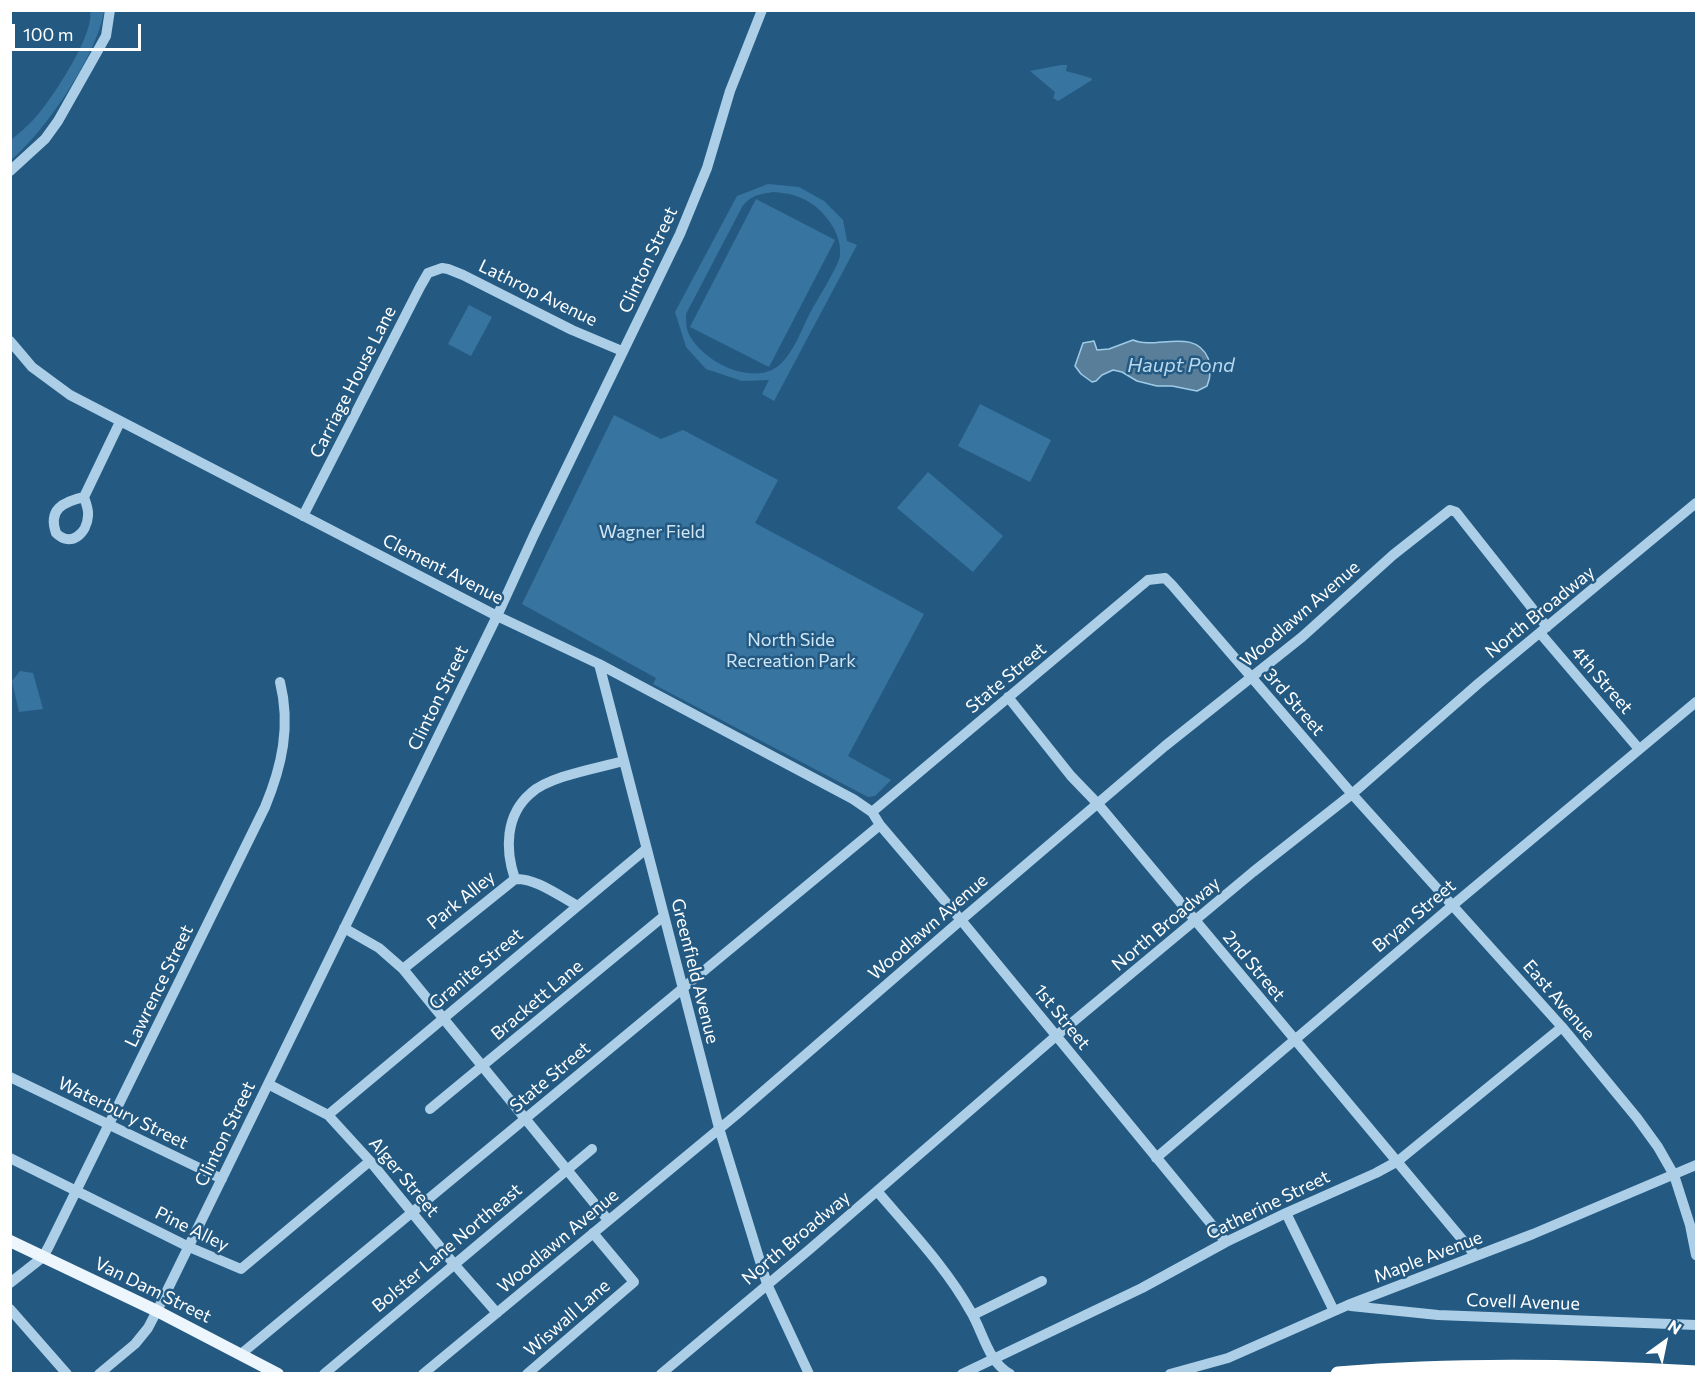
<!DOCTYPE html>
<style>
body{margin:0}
#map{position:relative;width:1707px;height:1384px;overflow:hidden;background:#245a82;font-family:Commissioner,sans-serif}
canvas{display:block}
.frame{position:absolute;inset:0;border:12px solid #fff;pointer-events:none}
.north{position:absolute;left:1635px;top:1312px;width:60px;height:60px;-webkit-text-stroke:4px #245a82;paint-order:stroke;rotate:33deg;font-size:16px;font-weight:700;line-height:24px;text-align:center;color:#fff}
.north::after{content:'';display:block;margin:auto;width:21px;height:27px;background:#fff;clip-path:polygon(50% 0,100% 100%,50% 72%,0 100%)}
.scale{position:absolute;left:12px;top:24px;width:129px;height:27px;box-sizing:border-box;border:3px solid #fff;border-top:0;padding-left:8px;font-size:18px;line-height:21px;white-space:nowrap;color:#fff;-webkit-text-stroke:4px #245a82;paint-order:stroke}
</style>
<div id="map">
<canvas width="1707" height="1384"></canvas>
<div class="frame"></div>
<div class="north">N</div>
<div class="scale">100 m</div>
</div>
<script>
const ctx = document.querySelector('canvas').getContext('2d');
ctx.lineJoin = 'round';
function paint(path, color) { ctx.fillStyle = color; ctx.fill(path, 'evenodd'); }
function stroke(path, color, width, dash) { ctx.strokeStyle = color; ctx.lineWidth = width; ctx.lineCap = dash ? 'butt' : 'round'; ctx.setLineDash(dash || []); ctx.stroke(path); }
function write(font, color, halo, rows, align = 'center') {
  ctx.font = font + ' Commissioner,sans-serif'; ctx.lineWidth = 5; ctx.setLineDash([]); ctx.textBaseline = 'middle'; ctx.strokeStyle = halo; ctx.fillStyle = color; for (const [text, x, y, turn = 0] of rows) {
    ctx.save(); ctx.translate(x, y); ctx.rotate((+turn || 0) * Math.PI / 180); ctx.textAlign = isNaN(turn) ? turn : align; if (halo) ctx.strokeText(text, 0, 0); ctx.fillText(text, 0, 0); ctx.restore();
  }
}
paint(new Path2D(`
 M90 11H104C97 55 45 132 11 160V140C19 133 28 126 35 118 52 99 95 34 90 11Z
 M1061 65H1067L1066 71 1091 78 1092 80 1058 101 1053 98 1055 92 1030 71Z
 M768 184 799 187 824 201 843 220 847 241 857 245 774 401 762 394 769 380 742 381 706 369 686 347 675 312 737 196ZM774 192C780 193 787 193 793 195 817 201 843 229 840 256 839 265 816 302 810 313 801 330 793 355 777 367 749 386 700 360 688 332 686 327 686 319 686 314L742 207C751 195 760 194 774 192Z
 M756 199 835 240 769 367 690 327Z
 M469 305 492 317 471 356 448 344Z
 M980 404 1051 440 1030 482 958 446Z
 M614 415 661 439 683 430 778 480 755 523 924 614 848 756 891 780 875 796 868 797 653 684 656 678 522 604Z
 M928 472 1003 536 973 572 897 508Z
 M20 671 33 673 43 709 19 712 12 681Z`), '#3874a0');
const water = new Path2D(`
 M1133 340C1156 350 1194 327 1208 358 1212 368 1211 376 1207 386L1197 391 1172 386H1157L1137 381 1122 372 1113 370 1102 375 1096 381 1092 382 1081 374 1075 366 1083 343 1094 341 1097 350 1109 349Z`);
paint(water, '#587e9a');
stroke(water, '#a0cbe8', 1.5);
stroke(new Path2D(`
 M10 171 45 139 58 121 106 36 110 10
 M10 341 32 367 70 395 497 616 599 664 853 799 872 812 880 825 961 920 1226 1242
 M84 497C86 503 89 510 88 516 87 533 71 548 56 533 48 510 62 502 84 497Z
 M84 497 120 422
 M303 516 420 287 428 273 442 268 448 269 463 275 572 330 622 351
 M1540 633 1639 749
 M599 664 719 1128 767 1284 809 1374
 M1008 697 1071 776 1098 804 1476 1256
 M872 812 1148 580 1165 578 1172 585 1352 794 1562 1027 1637 1118 1658 1147 1674 1175 1690 1225 1696 1255
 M515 879C505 850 505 815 531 793 549 776 599 768 623 761
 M344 928 379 948 403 969 608 1220
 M403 969 515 879C536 878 559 896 578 906
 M10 1077 222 1179
 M268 1084 328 1115 370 1161 454 1264 497 1313
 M430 1109 664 916
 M328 1115 646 849
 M10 1158 189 1247 241 1269 370 1161
 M1156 1158 1453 905 1696 702
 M877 1191C910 1230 946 1267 971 1312 983 1332 988 1362 1010 1374
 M1286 1213 1334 1311
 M10 1283 43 1257 49 1246 265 807C282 766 291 726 280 682
 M1351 1306 1438 1315 1696 1325
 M10 1309 67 1374
 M973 1315 1042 1281
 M241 1354 880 825
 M99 1374 135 1344 148 1328 161 1303 497 616 534 535 680 234 707 168 730 91 762 10
 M324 1374 592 1149
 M423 1374 736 1115 961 920 1165 746 1302 637 1393 555 1450 510 1456 512 1547 627
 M527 1374 634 1282 593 1233
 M661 1374 810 1249 1056 1036 1253 872 1352 794 1479 683 1696 503
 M962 1374 1142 1288 1226 1242 1286 1213 1376 1173 1398 1161 1562 1027
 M1170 1374 1228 1358 1348 1305 1533 1234 1696 1165`), '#accfe7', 10);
stroke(new Path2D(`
 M10 1241 157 1311 278 1374`), '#eef6fd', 12);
stroke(new Path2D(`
 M1338 1374C1457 1364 1577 1366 1696 1373`), '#fff', 15);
write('18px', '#fff', '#245a82', [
 ["Clinton Street",648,260,-65],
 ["Lathrop Avenue",538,293,26],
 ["Carriage House Lane",353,382,-63],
 ["Clement Avenue",443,569,27],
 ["North Broadway",1540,612,-39],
 ["Woodlawn Avenue",1300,614,-41],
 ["State Street",1006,678,-40],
 ["4th Street",1602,680,49],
 ["Clinton Street",438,698,-64],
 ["3rd Street",1294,702,49],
 ["Park Alley",461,900,-39],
 ["Bryan Street",1414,916,-40],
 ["North Broadway",1166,924,-40],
 ["Woodlawn Avenue",928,927,-41],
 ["2nd Street",1254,966,50],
 ["Granite Street",476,969,-40],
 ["Greenfield Avenue",695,971,76],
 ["Lawrence Street",159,986,-64],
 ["Brackett Lane",537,1000,-40],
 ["East Avenue",1559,1000,49],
 ["1st Street",1062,1017,51],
 ["State Street",550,1077,-40],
 ["Waterbury Street",123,1113,26],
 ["Clinton Street",225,1134,-64],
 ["Alger Street",404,1177,50],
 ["Catherine Street",1268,1205,-26],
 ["Pine Alley",192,1229,26],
 ["North Broadway",796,1238,-40],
 ["Woodlawn Avenue",558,1241,-40],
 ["Bolster Lane Northeast",447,1248,-40],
 ["Maple Avenue",1428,1257,-21],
 ["Van Dam Street",153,1290,26],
 ["Covell Avenue",1523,1302,2],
 ["Wiswall Lane",567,1318,-41]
]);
write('18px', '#cfe6f6', '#245a82', [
 ["Wagner Field",652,532],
 ["North Side",791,640],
 ["Recreation Park",791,661]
]);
write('italic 20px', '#b7d8ef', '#245a82', [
 ["Haupt Pond",1181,365]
]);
</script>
